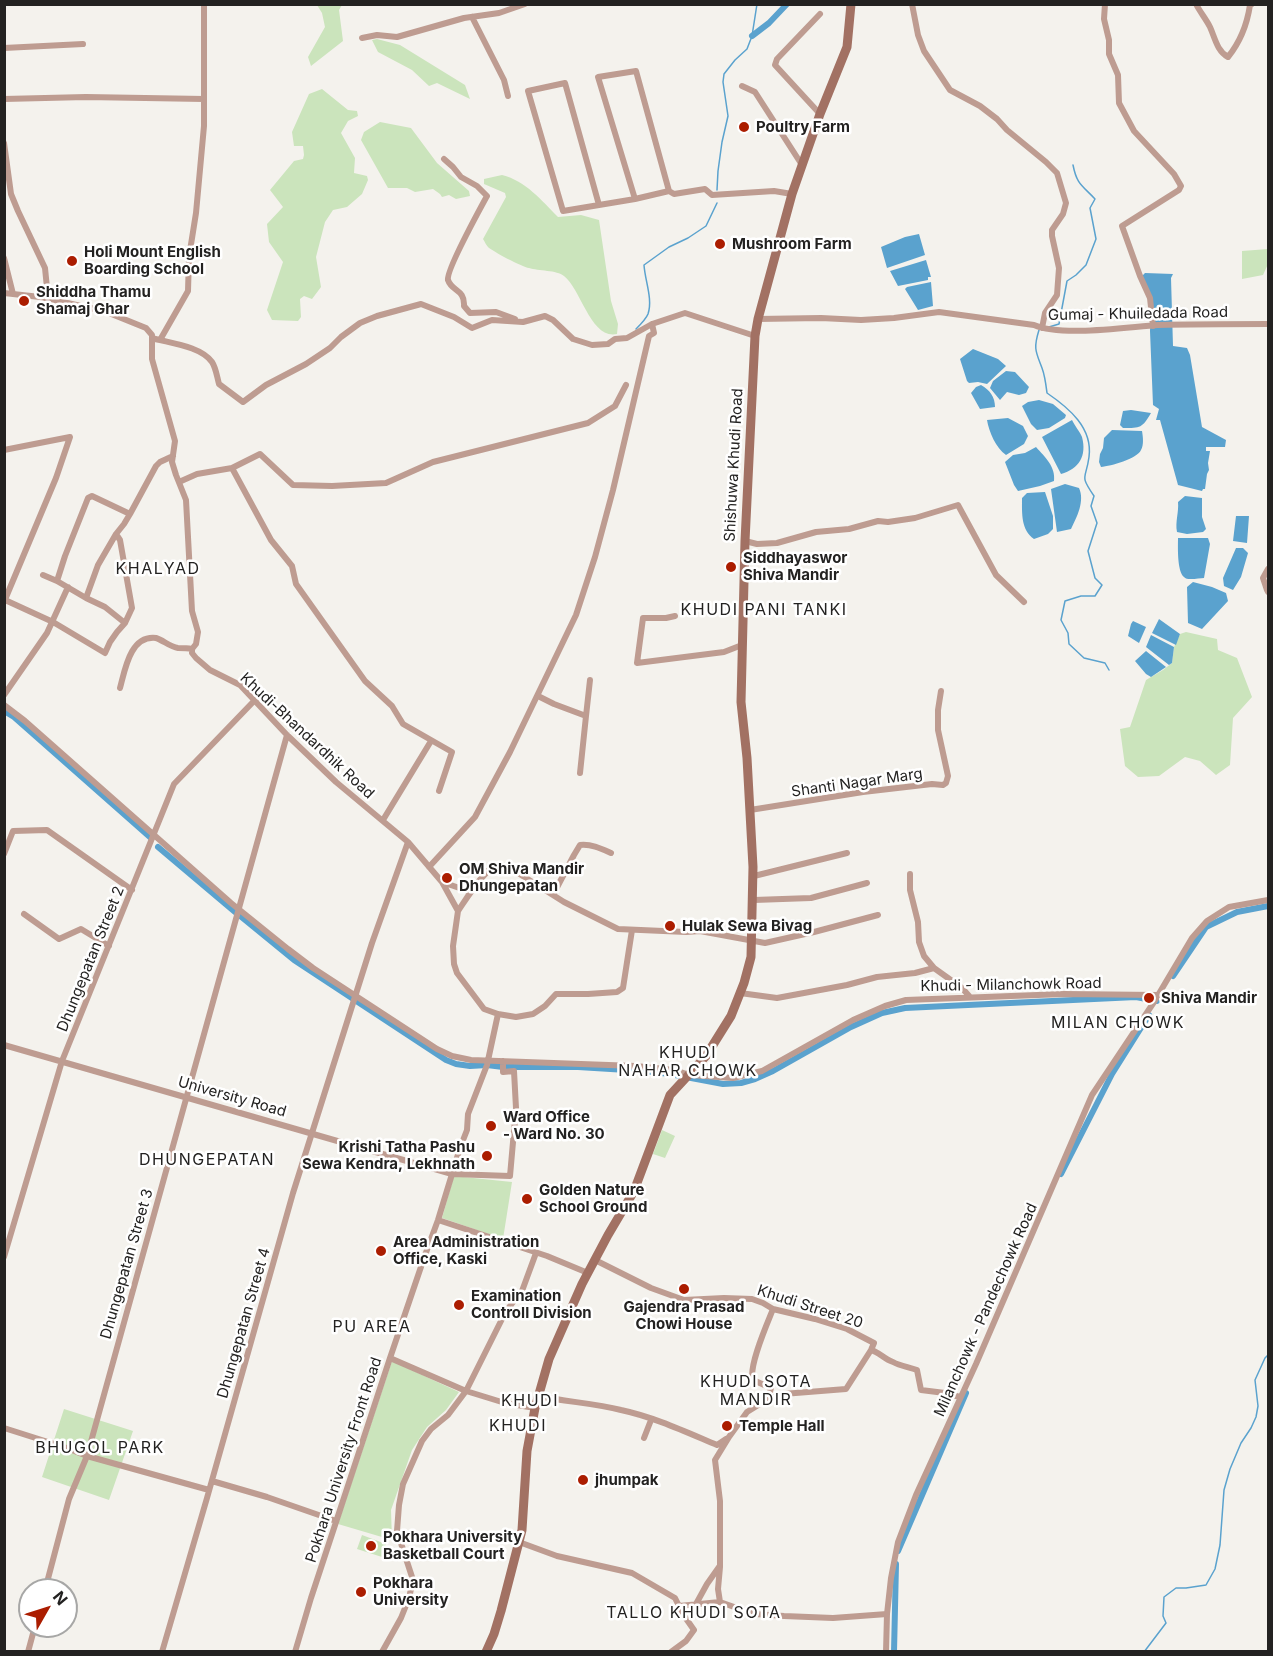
<!DOCTYPE html>
<style>
body{margin:0}
#map{position:relative;width:1273px;height:1656px;overflow:hidden;background:#f4f2ed;font-family:Inter,sans-serif}
canvas{display:block}
.frame{position:absolute;inset:0;border:6px solid #232221;pointer-events:none}
.north{position:absolute;left:18px;top:1578px;width:60px;height:60px;box-sizing:border-box;background:#fff;border:2px solid #a7a7a6;border-radius:50%;rotate:51deg;font-size:16px;font-weight:700;line-height:24px;text-align:center;color:#232221}
.north::after{content:'';display:block;margin:auto;width:21px;height:27px;background:#ab1d00;clip-path:polygon(50% 0,100% 100%,50% 72%,0 100%)}
</style>
<div id="map">
<canvas width="1273" height="1656"></canvas>
<div class="frame"></div>
<div class="north">N</div>
</div>
<script>
const ctx = document.querySelector('canvas').getContext('2d');
ctx.lineJoin = 'round';
function paint(path, color) { ctx.fillStyle = color; ctx.fill(path, 'evenodd'); }
function stroke(path, color, width, dash) { ctx.strokeStyle = color; ctx.lineWidth = width; ctx.lineCap = dash ? 'butt' : 'round'; ctx.setLineDash(dash || []); ctx.stroke(path); }
function write(font, color, halo, rows, align = 'center') {
  ctx.font = font + ' Inter,sans-serif'; ctx.lineWidth = 5; ctx.setLineDash([]); ctx.textBaseline = 'middle'; ctx.strokeStyle = halo; ctx.fillStyle = color; for (const [text, x, y, turn = 0] of rows) {
    ctx.save(); ctx.translate(x, y); ctx.rotate((+turn || 0) * Math.PI / 180); ctx.textAlign = isNaN(turn) ? turn : align; if (halo) ctx.strokeText(text, 0, 0); ctx.fillText(text, 0, 0); ctx.restore();
  }
}
paint(new Path2D(`
 M317 5H342L339 10 343 41 311 66 308 57 325 27 322 13Z
 M377 39 400 45 465 85 470 99 437 83 429 86 412 70 378 52 372 40Z
 M322 89 348 110 357 111 358 116 348 121 341 133 355 158 354 173 367 176 368 180 362 194 347 207 333 210 325 222 316 257 321 287 312 299 304 296 300 299 301 317 298 321 272 320 267 310 283 262 269 242 267 224 283 207 270 190 294 161 303 159 304 155 303 146H294L292 132 309 94Z
 M380 122 411 128 437 163 469 191 470 196 456 199 449 195 442 197 440 194 433 189 415 192 407 188H388L361 140 364 132Z
 M502 175C526 181 541 200 558 217L581 215 599 220 611 301 618 324 617 334C591 340 581 289 564 276 557 270 538 271 529 268 522 267 492 251 488 247 486 245 485 242 483 239L506 197 505 193 484 184V179Z
 M1268 249V264L1263 275 1242 279V251Z
 M1186 632 1217 639 1218 650 1237 658 1252 697 1233 718 1230 765 1216 775 1200 761 1185 757 1159 776 1138 777 1125 766 1120 729 1130 727 1146 680 1163 670 1172 663 1174 647 1180 634Z
 M662 1130 675 1136 665 1158 653 1154Z
 M454 1176 512 1182 503 1239 442 1218Z
 M392 1361 459 1392 446 1410 427 1427 412 1450 391 1510 392 1540 338 1524Z
 M64 1409 133 1431 109 1500 42 1477Z
 M362 1535 386 1544 382 1557 357 1549Z`), '#cbe4bc');
paint(new Path2D(`
 M919 234 925 255 887 268 881 247 905 237Z
 M926 260 931 277H928V280L898 286 890 271Z
 M1145 273 1173 274 1171 278 1173 346 1187 348 1190 355 1202 427 1226 440 1225 447H1206V451H1210L1208 463 1209 470 1207 474 1205 489H1203L1202 491 1178 485 1160 420H1156L1159 409 1153 405 1150 331 1151 305 1140 278Z
 M931 282 933 306 918 310 905 289 907 287Z
 M973 349 998 359 1006 366 987 384 978 382 969 383 967 381 960 359Z
 M1006 371 1015 372 1029 387 1026 393 1019 395 1007 392 1000 400 990 388 993 381Z
 M981 385C990 390 995 397 995 407L980 409 971 393 976 387Z
 M1039 400 1053 404 1066 415 1065 418 1049 428 1037 430 1031 424 1022 406 1028 402Z
 M1131 410 1151 413C1142 428 1141 428 1123 428L1120 425 1123 411Z
 M1008 418 1023 426 1028 436 1024 444 1006 455C996 448 989 432 987 420Z
 M1072 420C1075 426 1080 432 1082 437 1087 456 1079 469 1061 474L1042 437Z
 M1112 430 1142 431C1143 437 1144 445 1141 450 1137 459 1111 466 1101 467L1099 462 1100 454 1103 448 1104 438Z
 M1036 447C1045 457 1056 467 1054 481L1040 486 1018 491 1014 485 1005 462 1013 455 1025 453Z
 M1065 484 1079 488C1085 501 1077 517 1071 529L1057 532 1051 489Z
 M1045 492 1053 516V529L1048 534 1034 539C1021 530 1022 514 1022 498L1027 493Z
 M1185 496 1202 498V517L1206 529 1203 532 1187 534 1177 532C1175 522 1179 512 1178 502Z
 M1236 516H1249L1247 543 1233 541Z
 M1178 538H1208L1210 544 1204 578C1199 578 1187 581 1184 577 1177 571 1178 547 1178 538Z
 M1236 548H1243L1248 553 1241 577 1233 590 1224 586 1223 578Z
 M1193 582 1212 587 1226 593 1228 601 1202 629 1188 623 1187 587Z
 M1159 619 1180 634 1176 645 1152 633Z
 M1133 621 1146 627 1139 643 1128 636 1131 624Z
 M1151 635 1174 647 1172 663 1169 665 1146 647Z
 M1146 651 1166 667 1151 677 1146 674 1135 661Z`), '#5aa2ce');
stroke(new Path2D(`
 M717 190 718 171 722 142 728 116 723 82 724 74 735 60 747 49 752 36 757 4
 M1049 327 1059 324 1067 281 1076 275 1086 265 1096 239 1090 208 1095 199C1082 185 1077 185 1073 165
 M636 329C640 325 646 319 648 314 653 299 645 281 644 265L669 247 688 238 706 226 717 203
 M1039 330C1033 349 1036 352 1042 368 1045 376 1046 385 1047 393 1069 408 1093 428 1089 457 1086 480 1079 474 1094 496L1091 506 1097 523 1088 551 1095 578 1102 585 1095 596H1081L1065 601 1061 620 1068 633 1069 644 1084 658 1105 663 1109 670
 M1144 1652 1166 1623 1163 1616 1164 1597 1176 1588H1186L1206 1585 1215 1569 1220 1545 1224 1490 1230 1469 1241 1443 1251 1428 1256 1417 1258 1406 1255 1380 1265 1358 1268 1355`), '#5aa2ce', 1.5);
stroke(new Path2D(`
 M752 36 769 23 787 4
 M4 711 14 717 151 838
 M158 847 235 912
 M239 915 294 960 446 1060 456 1064 470 1066 487 1065 503 1067H578L643 1071 670 1074 723 1084 741 1083 755 1079 773 1071 851 1027 882 1013 905 1008 1136 997 1157 1001
 M1173 976 1206 927 1237 912 1268 906
 M1061 1174 1112 1074 1149 1015
 M898 1551 966 1393
 M894 1652 896 1564`), '#5aa2ce', 6);
stroke(new Path2D(`
 M912 4 918 35 924 51 950 90 980 106 997 119 1007 130 1046 162 1057 173 1066 203 1063 214 1052 230V236L1059 268 1057 295 1045 313 1042 328
 M1105 4 1104 19 1109 40V54L1118 75 1119 103 1134 131 1174 174 1181 186 1179 190 1122 226 1140 276 1150 298 1153 326
 M1196 4C1200 12 1206 19 1210 27 1215 38 1217 51 1228 57 1241 41 1247 25 1250 5L1252 4
 M820 14 777 59 775 65 820 114
 M472 17 504 80 508 96
 M362 38 377 35 397 37 464 18 499 13 525 4
 M4 48 83 44
 M742 86 755 92 802 165
 M4 99 86 97 204 99
 M4 143 11 194 18 211 45 268 48 298
 M444 159 453 167 461 177 477 186 487 196C481 207 446 271 448 280 452 292 465 289 464 306L470 313 496 312 515 319
 M635 199 669 191
 M599 205 563 211 528 91 565 83 599 205 635 199 598 77 636 71 669 191 674 194 705 189 712 195 774 191 792 194
 M4 258 13 294
 M4 293 40 297 104 311 146 328 152 335V338
 M758 319 821 318 861 320 894 318 939 312 1034 325C1062 337 1127 327 1158 325 1195 324 1232 324 1268 324
 M160 340 188 291 189 257 196 213 204 126V4
 M4 450 70 437 56 478 4 602
 M232 468 260 454 293 485 332 486 386 483 433 462 588 423 615 406 626 385
 M179 482 197 474 232 468 271 540 292 566 296 584 365 681 392 706 403 724 452 752 439 791
 M130 514 156 466 160 462 173 456
 M745 541 757 544 777 543 816 532 849 529 878 521 888 522 915 518 958 505 996 575 1024 602
 M1268 569 1263 578 1267 590 1268 592
 M43 575 57 581 86 598 105 607 125 623
 M57 581 65 556 88 498 92 496 130 514 124 524 116 534
 M5 600 53 622 105 653 110 642 117 632 125 623 132 608 120 540 116 534 98 565 86 598
 M675 616 666 618H643L637 663 724 652 742 645
 M120 688C125 670 130 635 156 638 163 640 170 647 178 648 182 648 187 648 192 649
 M4 695 47 633 68 587
 M538 696 554 704 586 716 590 680
 M4 705 25 721 231 903 288 949 313 968 437 1049 452 1056 471 1060 636 1066 674 1070 690 1075 733 1078 762 1071 853 1020 885 1006 906 1000 1064 994 1157 995
 M580 773 586 716
 M750 810 863 792 932 784 943 785 946 783 948 776 938 730V710L941 691
 M383 820 431 741
 M4 854 13 831 47 830 132 890
 M429 867 475 817 510 752 576 615 595 557 613 490 649 336 654 333 652 324
 M910 874V890L918 922 919 942 924 956 934 968 962 988 970 997
 M754 876 847 853
 M442 882 471 892
 M553 895 574 855 580 845C592 844 600 848 611 853
 M754 900 811 898 867 883
 M458 911C465 901 485 868 497 865 500 864 503 866 507 866L564 902 618 929 686 932 700 931 765 943 814 932 878 915
 M24 914 59 939 81 929 109 946
 M632 930 623 988 617 992 588 994H556L545 1006 533 1014 516 1017 498 1014 484 1009 457 973 454 964 453 946 458 911 442 882 408 842 336 782 287 735 240 685 210 670 196 658 192 653V649L196 644 198 632 192 611 186 500 176 475 172 462 175 441 152 359V338C169 343 201 346 212 362 216 368 217 377 219 384L243 402 266 385 306 364 330 348 341 337 360 323 377 316 421 304 454 317 472 328 492 320 523 322 545 316 553 320 573 339 592 345 608 344 615 339 627 338 652 324 685 313 755 336
 M740 993 777 998 847 985 877 977 915 973 934 968
 M4 1045 452 1174 510 1176 516 1108 514 1071 503 1072V1061
 M438 1220 547 1256 588 1273
 M4 1257 62 1061 174 784 254 701
 M595 1260 651 1288 684 1300 724 1298 752 1299 763 1303 773 1309 815 1319 847 1329 874 1343 871 1350 846 1389 783 1394 768 1399 747 1412 729 1437 715 1460 720 1501V1567L718 1589 720 1602
 M871 1350C879 1352 884 1359 893 1362 900 1366 909 1367 917 1370L921 1390 945 1393 960 1397
 M390 1358 466 1391 505 1403 535 1408
 M539 1396C566 1402 594 1403 621 1410 654 1417 686 1432 717 1445L726 1439
 M768 1399 771 1388 753 1380C748 1367 767 1324 773 1309
 M4 1428 67 1448 87 1456 209 1490
 M644 1438 651 1420
 M212 1481 267 1497 336 1521
 M519 1542 557 1556 632 1573 675 1598 679 1606 720 1602 754 1614 784 1616 833 1618 887 1614
 M45 1590 69 1499 87 1456 287 735
 M696 1604 707 1584 719 1567
 M28 1652 35 1626
 M162 1652 207 1498 293 1193 372 943 408 842
 M295 1652 311 1598 390 1358 424 1258 438 1220 460 1148 467 1130 468 1114 487 1065 498 1014
 M382 1652 401 1618 409 1598 413 1580 397 1531 399 1505 403 1484 422 1441 431 1429 448 1415 466 1391 506 1311 522 1291 536 1253
 M671 1652 686 1641 694 1630 680 1610 679 1606
 M886 1652 887 1614 891 1578 898 1542 916 1495 976 1364 1092 1095 1154 1002 1192 938 1207 921 1229 907 1268 900`), '#be9c91', 6);
stroke(new Path2D(`
 M486 1652 494 1634 501 1611 522 1530 527 1451 535 1408 549 1359 582 1284 608 1235 634 1191 670 1095 706 1056 731 1016 744 983 751 957 753 867 747 758 741 702 745 541 755 336 758 319 792 194 820 114 847 47 851 4`), '#a27163', 9);
for (const [x, y, r, color] of [
 [744,127,6,"#ab1d00"],
 [720,244,6,"#ab1d00"],
 [72,261,6,"#ab1d00"],
 [24,301,6,"#ab1d00"],
 [731,567,6,"#ab1d00"],
 [447,878,6,"#ab1d00"],
 [670,926,6,"#ab1d00"],
 [1149,998,6,"#ab1d00"],
 [491,1126,6,"#ab1d00"],
 [487,1156,6,"#ab1d00"],
 [527,1199,6,"#ab1d00"],
 [381,1251,6,"#ab1d00"],
 [684,1289,6,"#ab1d00"],
 [459,1305,6,"#ab1d00"],
 [727,1426,6,"#ab1d00"],
 [583,1480,6,"#ab1d00"],
 [371,1546,6,"#ab1d00"],
 [361,1592,6,"#ab1d00"]
]) { const dot = new Path2D(); dot.arc(x, y, r, 0, 2 * Math.PI); ctx.fillStyle = color; ctx.fill(dot); stroke(dot, '#fff', 2); }
write('bold 15px', '#232221', '#fff', [
 ["Poultry Farm",756,127],
 ["Mushroom Farm",732,244],
 ["Holi Mount English",84,252],
 ["Boarding School",84,269],
 ["Shiddha Thamu",36,292],
 ["Shamaj Ghar",36,309],
 ["Siddhayaswor",743,558],
 ["Shiva Mandir",743,575],
 ["OM Shiva Mandir",459,869],
 ["Dhungepatan",459,886],
 ["Hulak Sewa Bivag",682,926],
 ["Shiva Mandir",1161,998],
 ["Ward Office",503,1117],
 ["- Ward No. 30",503,1134],
 ["Krishi Tatha Pashu",475,1147,"right"],
 ["Sewa Kendra, Lekhnath",475,1164,"right"],
 ["Golden Nature",539,1190],
 ["School Ground",539,1207],
 ["Area Administration",393,1242],
 ["Office, Kaski",393,1259],
 ["Examination",471,1296],
 ["Controll Division",471,1313],
 ["Gajendra Prasad",684,1307,"center"],
 ["Chowi House",684,1324,"center"],
 ["Temple Hall",739,1426],
 ["jhumpak",595,1480],
 ["Pokhara University",383,1537],
 ["Basketball Court",383,1554],
 ["Pokhara",373,1583],
 ["University",373,1600]
], 'left');
write('15px', '#232221', '#fff', [
 ["Gumaj - Khuiledada Road",1138,314,-1],
 ["Shishuwa Khudi Road",734,465,-87],
 ["Khudi-Bhandardhik Road",307,736,43],
 ["Shanti Nagar Marg",857,783,-8],
 ["Dhungepatan Street 2",91,959,-68],
 ["Khudi - Milanchowk Road",1011,985,-1],
 ["University Road",232,1097,16],
 ["Dhungepatan Street 3",127,1264,-74],
 ["Khudi Street 20",810,1307,18],
 ["Milanchowk - Pandechowk Road",986,1310,-66],
 ["Dhungepatan Street 4",244,1323,-74],
 ["Pokhara University Front Road",344,1460,-72]
]);
ctx.letterSpacing = '1.5px';
write('16px', '#232221', '#fff', [
 ["KHALYAD",158,569],
 ["KHUDI PANI TANKI",764,610],
 ["MILAN CHOWK",1118,1023],
 ["KHUDI",688,1053],
 ["NAHAR CHOWK",688,1071],
 ["DHUNGEPATAN",207,1160],
 ["PU AREA",372,1327],
 ["KHUDI SOTA",756,1382],
 ["MANDIR",756,1400],
 ["KHUDI",530,1401],
 ["KHUDI",518,1426],
 ["BHUGOL PARK",100,1448],
 ["TALLO KHUDI SOTA",694,1613]
]);
ctx.letterSpacing = '0px';
</script>
